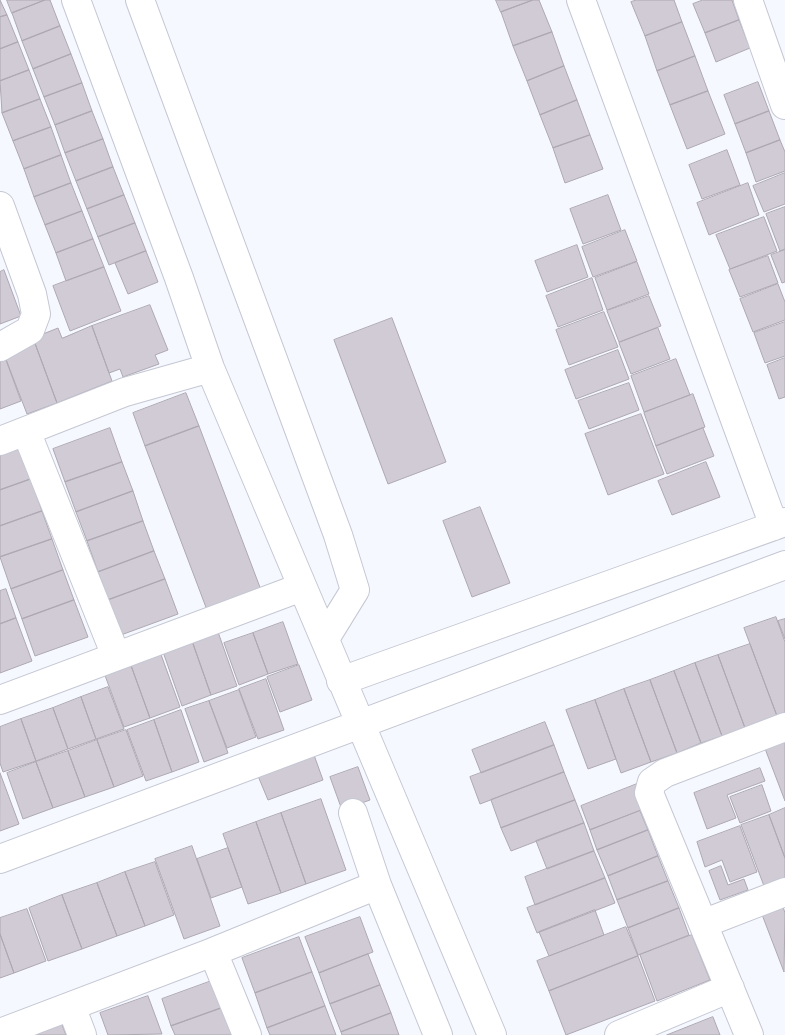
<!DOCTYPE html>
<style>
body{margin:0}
canvas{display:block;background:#f6f8ff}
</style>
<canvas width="785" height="1035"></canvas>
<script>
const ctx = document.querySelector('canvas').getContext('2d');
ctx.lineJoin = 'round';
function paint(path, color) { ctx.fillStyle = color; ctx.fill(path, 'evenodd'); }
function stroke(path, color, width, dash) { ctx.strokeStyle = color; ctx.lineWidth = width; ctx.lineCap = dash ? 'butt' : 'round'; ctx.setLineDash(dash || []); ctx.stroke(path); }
const building = new Path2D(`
 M0 0 7 15 0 17Z
 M7 0H45L12 13Z
 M45 0H50L60 26 22 41 12 13Z
 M496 0H533L501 12Z
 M533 0H539L552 32 513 46 501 12Z
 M637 0H674L682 22 645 36 631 2Z
 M703 0H732L739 20 705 33 693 4Z
 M7 15 18 42 0 49V17Z
 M739 20 750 48 716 62 705 33Z
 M682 22 695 56 657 71 645 36Z
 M60 26 71 54 33 69 22 41Z
 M552 32 564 66 527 81 513 46Z
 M18 42 29 70 0 81V49Z
 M71 54 82 83 44 97 33 69Z
 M695 56 708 91 670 105 657 71Z
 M564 66 577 100 540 115 527 81Z
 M29 70 40 99 2 113 0 81Z
 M758 82 769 111 735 124 724 95Z
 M82 83 92 111 55 125 44 97Z
 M708 91 725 134 687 149 670 105Z
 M40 99 51 127 13 141 2 113Z
 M577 100 590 135 553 148 540 115Z
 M92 111 103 139 65 153 55 125Z
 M769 111 780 140 746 153 735 124Z
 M51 127 61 155 24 169 13 141Z
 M590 135 603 169 565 183 553 148Z
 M103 139 113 167 76 181 65 153Z
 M780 140 785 152V171L756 182 746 153Z
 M727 150 740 185 702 199 689 165Z
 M61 155 71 183 34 197 24 169Z
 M113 167 124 195 87 209 76 181Z
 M785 173V204L764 212 753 186Z
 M71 183 82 211 45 225 34 197Z
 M748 183 759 215 709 235 697 203Z
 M124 195 135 223 98 237 87 209Z
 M608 195 621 230 583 244 570 209Z
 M785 207V249L780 251 766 214Z
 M82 211 93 239 56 253 45 225Z
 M764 217 777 251 730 269 716 235Z
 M135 223 146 251 109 265 98 237Z
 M625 230 637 261 593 277 582 247Z
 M93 239 104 267 66 281 56 253Z
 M577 245 588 277 547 292 535 261Z
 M785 250V282L782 283 771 255Z
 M146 251 158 282 128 294 115 263Z
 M768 256 778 283 740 297 729 270Z
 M637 262 649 294 607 310 595 278Z
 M104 267 121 311 70 331 53 286Z
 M4 270 21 316 0 324V272Z
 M592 278 603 310 558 327 546 296Z
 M778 284 785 302V320L753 332 740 299Z
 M649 296 661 326 619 342 607 311Z
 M150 305 168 350 155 355 159 364 123 377 120 369 109 373 92 326Z
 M604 312 618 347 569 365 556 330Z
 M392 318 446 462 388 484 334 340Z
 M785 322V356L765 363 754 333Z
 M92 326 112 381 57 403 33 338 58 328 62 338Z
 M658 328 670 359 631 374 619 343Z
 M33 338 57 403 27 414 2 349Z
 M2 349 21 401 0 409V350Z
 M618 350 629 379 576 399 565 370Z
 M785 358V397L779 399 767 365Z
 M676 359 690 395 644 412 631 376Z
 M629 383 639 410 589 429 578 401Z
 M186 393 199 426 145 446 133 413Z
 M693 394 705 427 656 446 644 413Z
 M641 414 664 474 608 495 585 434Z
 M199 426 261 590 207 610 145 446Z
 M110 428 122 462 65 482 53 449Z
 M703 428 714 456 667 474 656 446Z
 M18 444 31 479 0 490V451Z
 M122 462 133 491 76 512 65 482Z
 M706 462 720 497 672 515 658 481Z
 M31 479 42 511 0 526V490Z
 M133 491 143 521 87 541 76 512Z
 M480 507 510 583 472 597 443 521Z
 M42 511 52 539 0 557V526Z
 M143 521 154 551 98 572 87 541Z
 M52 539 63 570 11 589 0 557Z
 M154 551 165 579 108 600 98 572Z
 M63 570 74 600 22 619 11 589Z
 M165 579 178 614 121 635 108 600Z
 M6 589 16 618 0 624V591Z
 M74 600 88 637 35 656 22 619Z
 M776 617 785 642V713L777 716 744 628Z
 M16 618 32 661 0 673V624Z
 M785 619V639L778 621Z
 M283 622 298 664 268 674 253 633Z
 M217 629 237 686 211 695 191 638Z
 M253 633 268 674 239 685 224 643Z
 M191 638 211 695 182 706 162 649Z
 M750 644 777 716 745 728 718 655Z
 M159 649 180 707 150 718 129 660Z
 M718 655 745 728 722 736 695 663Z
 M129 660 150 718 124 727 103 670Z
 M695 663 722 736 701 743 674 671Z
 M299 665 312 700 280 712 267 677Z
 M674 671 701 743 677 753 650 680Z
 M266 679 284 730 258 739 239 689Z
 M650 680 677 753 651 762 624 689Z
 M108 687 124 729 96 739 81 697Z
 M624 689 651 762 621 773 595 700Z
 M239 690 256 737 227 748 209 701Z
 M81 697 96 739 68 749 53 708Z
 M595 700 616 759 588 769 566 710Z
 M209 701 228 753 204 762 185 709Z
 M53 708 68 749 36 761 21 719Z
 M181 710 199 762 172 772 154 720Z
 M21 719 36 761 3 772 0 763V727Z
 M154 720 172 772 146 781 127 730Z
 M545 722 554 745 481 773 472 750Z
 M126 730 143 776 114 787 97 740Z
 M785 738V801L764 746Z
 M97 740 114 787 85 797 68 751Z
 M554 745 564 772 480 804 470 777Z
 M68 751 85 797 53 808 36 762Z
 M314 755 323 780 268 800 258 776Z
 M36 762 53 808 23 819 7 773Z
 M358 767 370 800 342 810 330 777Z
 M760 768 765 781 727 795 736 818 707 829 694 793Z
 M564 772 575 800 501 828 491 800Z
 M0 773 19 824 0 831Z
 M637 784 646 808 590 830 581 806Z
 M762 785 771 811 740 823 730 797Z
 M321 799 346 870 306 884 281 813Z
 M575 800 584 823 511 851 501 828Z
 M785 808V858L769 815Z
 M640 811 648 830 597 850 590 830Z
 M281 813 306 884 281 893 256 822Z
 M769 815 785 858V878L764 886 741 825Z
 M256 822 281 893 248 904 223 834Z
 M584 823 594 851 547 869 536 841Z
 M740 826 757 872 730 882 722 860 705 867 697 842Z
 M648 830 658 856 608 876 597 850Z
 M192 846 220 926 184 939 155 859Z
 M228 848 242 887 211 898 197 859Z
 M594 851 605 878 535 905 525 877Z
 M658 856 668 881 617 900 608 876Z
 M155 862 174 915 145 926 125 872Z
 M721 866 728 885 744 879 748 890 720 900 709 871Z
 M125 872 145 926 117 936 97 883Z
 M605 878 615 903 537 933 527 908Z
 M668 881 679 908 628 928 617 900Z
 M97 883 117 936 82 949 62 895Z
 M62 895 82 949 48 961 29 908Z
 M782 904 785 913 784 972 761 912Z
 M679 908 689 935 638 955 628 928Z
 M27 909 46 961 14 973 0 934V918Z
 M595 910 604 935 549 956 539 932Z
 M360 917 373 952 319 973 305 937Z
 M626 927 638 956 549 991 537 961Z
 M0 934 14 973 0 978Z
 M692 935 710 980 657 1001 640 955Z
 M299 937 312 972 255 993 242 958Z
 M368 954 380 985 330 1004 319 973Z
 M638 956 655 1001 566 1035 549 991Z
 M312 972 325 1006 267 1028 255 993Z
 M217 979 227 1006 171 1026 162 999Z
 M380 985 391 1013 341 1032 330 1004Z
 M148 996 162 1034 108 1035 100 1013Z
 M227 1006 234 1035H175L171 1026Z
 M325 1006 336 1035H270L267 1028Z
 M391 1013 399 1035H342L341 1032Z
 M713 1017 720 1035H667Z
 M60 1020 66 1035H20Z`);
paint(building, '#d0cbd5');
stroke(building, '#aea8b3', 1);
const minor = new Path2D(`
 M76 0 179 278 210 368 492 1035
 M140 0 338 535 355 590 326 637
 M581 0 774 526
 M748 0 785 105
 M0 206 32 294 36 314 30 330 0 347
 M26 431 116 656
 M0 441 125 392 210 368
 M341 681 785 522
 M0 700 302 587
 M353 813 377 885 438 1035
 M0 859 785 565
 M705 923 785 892
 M213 952 247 1035
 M71 1006 82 1035
 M0 1033 213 952 377 885
 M619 1035 730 988
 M749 1035 649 793 652 782 665 773 785 727`);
stroke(minor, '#c5c8d4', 30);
stroke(minor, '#fff', 28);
</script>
